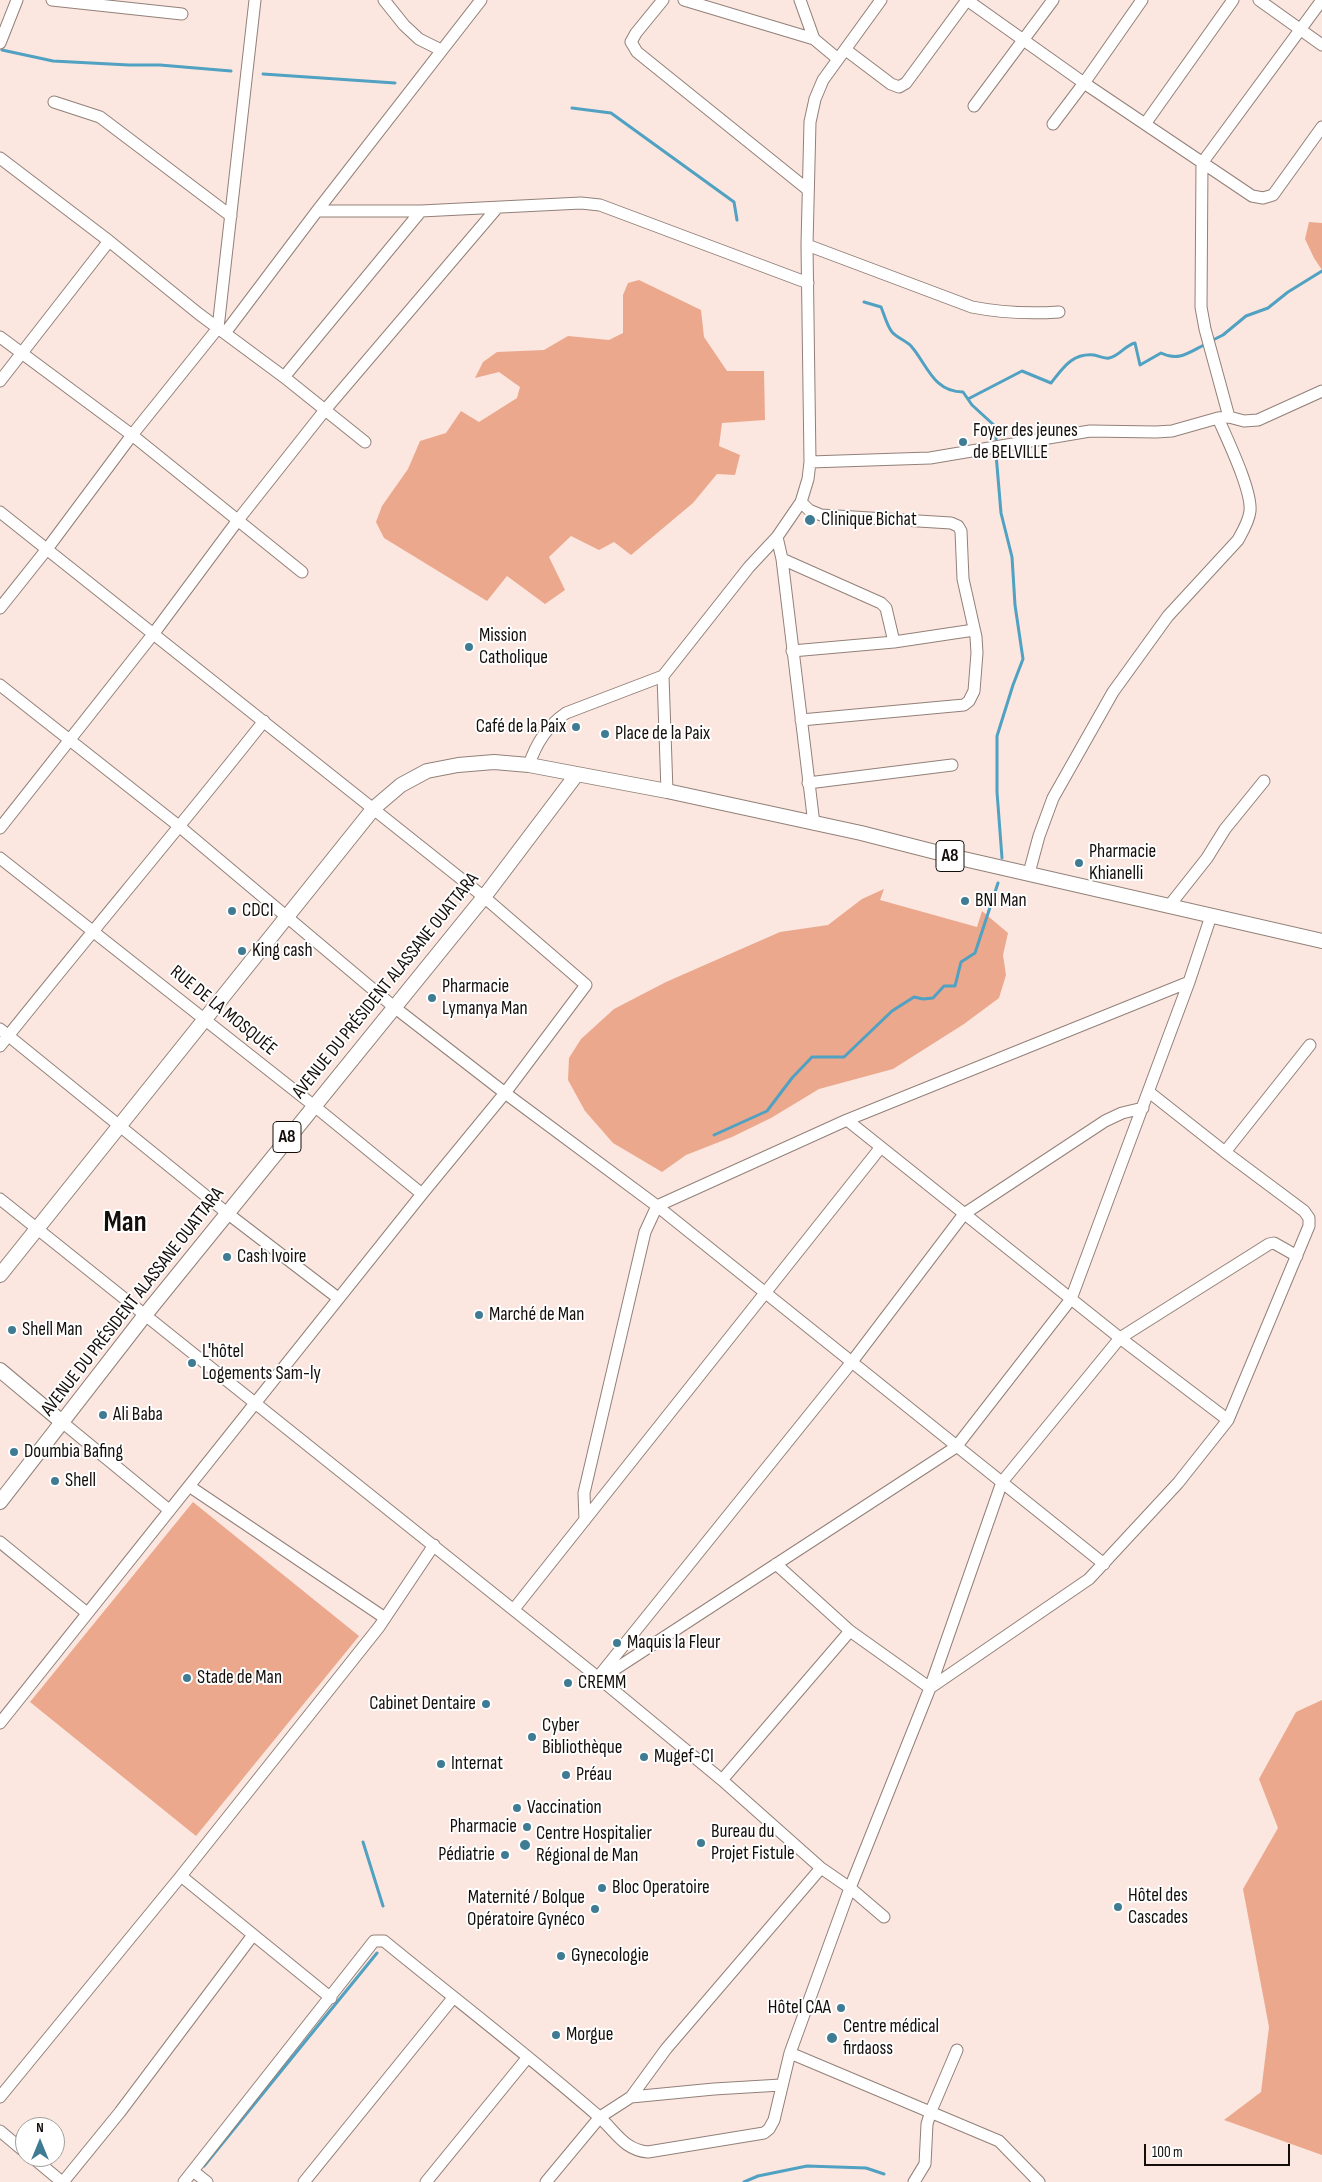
<!DOCTYPE html>
<meta charset="utf-8">
<style>
body{margin:0}
#map{position:relative;width:1322px;height:2182px;overflow:hidden;background:#fbe7df;font-family:"Sofia Sans Condensed",sans-serif}
canvas{display:block}
.north{position:absolute;left:15px;top:2117px;width:50px;height:50px;box-sizing:border-box;background:#fff;border:1px solid #a19f9d;border-radius:50%;rotate:0deg;font-size:14px;font-weight:700;line-height:20px;text-align:center;color:#140e0b}
.north::after{content:'';display:block;margin:auto;width:18px;height:22px;background:#3f7b92;clip-path:polygon(50% 0,100% 100%,50% 72%,0 100%)}
.scale{position:absolute;left:1144px;top:2144px;width:146px;height:22px;box-sizing:border-box;border:2px solid #140e0b;border-top:0;padding-left:6px;font-size:15px;line-height:18px;white-space:nowrap;color:#140e0b;-webkit-text-stroke:4px #fff;paint-order:stroke}
</style>
<div id="map">
<canvas width="1322" height="2182"></canvas>
<div class="north">N</div>
<div class="scale">100 m</div>
</div>
<script>
const ctx = document.querySelector('canvas').getContext('2d');
ctx.lineJoin = 'round';
function paint(path, color) { ctx.fillStyle = color; ctx.fill(path, 'evenodd'); }
function stroke(path, color, width, dash) { ctx.strokeStyle = color; ctx.lineWidth = width; ctx.lineCap = dash ? 'butt' : 'round'; ctx.setLineDash(dash || []); ctx.stroke(path); }
function write(font, color, halo, rows, align = 'center') {
  ctx.font = font + ' "Sofia Sans Condensed",sans-serif'; ctx.lineWidth = 4; ctx.setLineDash([]); ctx.textBaseline = 'middle'; ctx.strokeStyle = halo; ctx.fillStyle = color; for (const [text, x, y, turn = 0] of rows) {
    ctx.save(); ctx.translate(x, y); ctx.rotate((+turn || 0) * Math.PI / 180); ctx.textAlign = isNaN(turn) ? turn : align; if (halo) ctx.strokeText(text, 0, 0); ctx.fillText(text, 0, 0); ctx.restore();
  }
}
paint(new Path2D(`
 M1309 222 1322 223V270L1314 258 1305 239Z
 M639 280 701 310 704 337 727 371H764L765 420 722 423 719 446 740 455 735 475 717 474 693 503 631 555 614 542 599 550 571 536 549 557 565 590 545 604 507 576 487 601 384 538 376 522 382 506 408 469 420 441 446 433 461 411 479 422 517 398 520 387 499 372 475 378 483 362 497 352 544 350 568 336 609 340 623 333V295L628 283Z
 M884 889 880 900 977 927 982 911 1008 933 1003 955 1006 975 999 998 964 1024 893 1069 819 1089 771 1118 732 1137 686 1155 662 1172 613 1143 585 1111 568 1080 569 1058 581 1039 614 1009 666 982 780 932 828 925 862 899Z
 M193 1502 359 1636 196 1836 30 1702Z
 M1322 1700V2155L1224 2120 1261 2092 1269 2027 1243 1889 1278 1828 1259 1779 1296 1712Z`), '#eba88d');
stroke(new Path2D(`
 M2 50 53 61 129 65H160L231 71
 M263 74 395 83
 M572 108 611 113 734 202 737 220
 M864 302 881 307C884 314 887 326 892 332 897 338 905 340 911 346 927 364 933 392 963 392L972 405 996 427V439
 M1211 341 1223 335 1246 316 1268 308 1288 292 1322 271
 M968 399 1022 371 1051 383C1063 368 1072 353 1094 355 1099 356 1104 359 1109 358 1120 356 1125 345 1135 343L1140 365 1161 353C1179 362 1189 352 1206 344
 M996 454 1001 513 1012 557 1015 605 1023 659 1013 685 997 736V792L1002 858
 M714 1135 767 1111 792 1078 812 1057H844L892 1011 914 997 923 999 933 998 944 986H955L961 962 975 953 998 883
 M363 1842 383 1906
 M204 2166 377 1953
 M744 2182 758 2176 807 2166 866 2168 884 2174`), '#50a1c2', 3);
const minor = new Path2D(`
 M52 0 182 14
 M384 0 404 25 419 39 441 50
 M663 0 636 33 631 42 637 52 807 189
 M684 0 814 39
 M800 0 814 39 838 59
 M967 0 1084 83 1252 196 1263 198 1273 195 1322 127
 M1259 0 1322 45
 M0 43 17 0
 M846 50 891 84 899 87 906 83 967 0
 M54 102 100 117 231 216
 M974 106 1053 0
 M1053 124 1084 83 1142 0
 M1145 124 1233 0
 M0 158 109 241 199 314 284 377 365 442
 M317 211H421L581 203 600 205 808 283
 M807 245 972 307C1002 313 1029 314 1059 312
 M225 333 317 211 481 0
 M0 337 132 435 302 572
 M284 377 421 211
 M0 381 109 241
 M1229 417 1205 329 1201 307 1202 163 1322 0
 M810 462 930 458 1090 431 1156 432 1172 431 1218 418 1229 417 1244 421 1258 420 1322 391
 M801 502 809 510 821 515 951 523 958 526 961 531 963 579 976 637 977 653 974 691 969 701 964 705 801 720
 M0 512 484 897 586 985 505 1093 422 1194 0 1723
 M777 537 782 559 814 824
 M782 559 881 603 886 608 894 642
 M0 608 47 549 132 435 218 328 255 0
 M792 651 894 642 974 630
 M0 685 180 827 394 1007 505 1093 657 1206 1104 1564
 M529 765C536 743 547 726 566 713L663 676
 M808 783 952 765
 M667 791 663 676 749 567 777 537 801 502 808 479 810 462 807 245 810 122 815 99 823 80 881 0
 M0 828 154 633 238 520 325 410 497 208
 M0 858 313 1105 422 1194
 M1029 873 1039 836 1053 798 1113 692 1168 616 1238 540C1243 531 1249 521 1250 511 1252 490 1227 439 1218 418
 M1169 906 1207 858 1225 829 1264 781
 M0 1029 227 1213 338 1298
 M0 1046C87 937 177 831 264 721
 M847 1120 1120 1338 1228 1420
 M1225 1152 1310 1045
 M0 1199 600 1679 722 1780 821 1868 850 1888 884 1917
 M62 1422 169 1510
 M189 1486 385 1618
 M585 1520 584 1493 645 1232 657 1206 847 1120 1189 982
 M0 1542 87 1613
 M776 1564 850 1631 930 1688 1089 1579 1178 1483 1228 1420 1309 1226V1218L1304 1211 1225 1152 1149 1092
 M514 1609 881 1147
 M599 1676 851 1363 964 1214 1105 1121 1122 1113 1143 1108
 M600 1679 956 1447 1071 1299 1189 982 1211 916
 M722 1780 850 1631
 M181 1876 331 1998
 M790 2053 999 2141 1039 2182
 M0 2097 181 1876 379 1627 434 1545
 M631 2097 666 2049 821 1868
 M0 2131 25 2152
 M32 2157 62 2182
 M193 2171 207 2182
 M63 2182 120 2112 253 1935
 M184 2182 374 1941H384C455 1999 528 2055 597 2115 615 2130 623 2150 648 2152L764 2133 769 2129 774 2120 790 2053 850 1888 930 1688 1002 1482 1120 1338 1269 1244 1274 1243 1297 1256
 M304 2182 453 1998
 M426 2182 528 2057
 M546 2182 600 2117 631 2097 714 2089 781 2085
 M914 2182 925 2164 927 2124 931 2111 957 2050`);
const major = new Path2D(`
 M0 1275 374 808 401 785 427 771 458 765 494 762 529 765 667 791 861 833 955 857 1322 941
 M0 1370 62 1422
 M0 1502 145 1315 484 897 577 774`);
stroke(minor, '#928079', 13);
stroke(major, '#928079', 16);
stroke(minor, '#fff', 11);
stroke(major, '#fff', 14);
for (const [x, y, r, color] of [
 [963,442,5,"#3f7b92"],
 [810,520,6,"#3f7b92"],
 [469,647,5,"#3f7b92"],
 [576,727,5,"#3f7b92"],
 [605,734,5,"#3f7b92"],
 [1079,863,5,"#3f7b92"],
 [965,901,5,"#3f7b92"],
 [232,911,5,"#3f7b92"],
 [242,951,5,"#3f7b92"],
 [432,998,5,"#3f7b92"],
 [227,1257,5,"#3f7b92"],
 [479,1315,5,"#3f7b92"],
 [12,1330,5,"#3f7b92"],
 [192,1363,5,"#3f7b92"],
 [103,1415,5,"#3f7b92"],
 [14,1452,5,"#3f7b92"],
 [55,1481,5,"#3f7b92"],
 [617,1643,5,"#3f7b92"],
 [187,1678,5,"#3f7b92"],
 [568,1683,5,"#3f7b92"],
 [486,1704,5,"#3f7b92"],
 [532,1737,5,"#3f7b92"],
 [644,1757,5,"#3f7b92"],
 [441,1764,5,"#3f7b92"],
 [566,1775,5,"#3f7b92"],
 [517,1808,5,"#3f7b92"],
 [527,1827,5,"#3f7b92"],
 [701,1843,5,"#3f7b92"],
 [525,1845,6,"#3f7b92"],
 [505,1855,5,"#3f7b92"],
 [602,1888,5,"#3f7b92"],
 [1118,1907,5,"#3f7b92"],
 [595,1909,5,"#3f7b92"],
 [561,1956,5,"#3f7b92"],
 [841,2008,5,"#3f7b92"],
 [556,2035,5,"#3f7b92"],
 [832,2038,6,"#3f7b92"]
]) { const dot = new Path2D(); dot.arc(x, y, r, 0, 2 * Math.PI); ctx.fillStyle = color; ctx.fill(dot); stroke(dot, '#fff', 2); }
for (const [x, y, w] of [
 [950,856,28],
 [287,1137,28]
]) { const box = new Path2D(); box.roundRect(x - w / 2, y - 15.5, w, 31, 4); ctx.fillStyle = '#fff'; ctx.fill(box); stroke(box, '#140e0b', 1); }
write('bold 18px', '#140e0b', null, [
 ["A8",950,856],
 ["A8",287,1137]
]);
write('19px', '#140e0b', '#fff', [
 ["Foyer des jeunes",973,431],
 ["de BELVILLE",973,453],
 ["Clinique Bichat",821,520],
 ["Mission",479,636],
 ["Catholique",479,658],
 ["Café de la Paix",566,727,"right"],
 ["Place de la Paix",615,734],
 ["Pharmacie",1089,852],
 ["Khianelli",1089,874],
 ["BNI Man",975,901],
 ["CDCI",242,911],
 ["King cash",252,951],
 ["Pharmacie",442,987],
 ["Lymanya Man",442,1009],
 ["Cash Ivoire",237,1257],
 ["Marché de Man",489,1315],
 ["Shell Man",22,1330],
 ["L'hôtel",202,1352],
 ["Logements Sam-ly",202,1374],
 ["Ali Baba",113,1415],
 ["Doumbia Bafing",24,1452],
 ["Shell",65,1481],
 ["Maquis la Fleur",627,1643],
 ["Stade de Man",197,1678],
 ["CREMM",578,1683],
 ["Cabinet Dentaire",476,1704,"right"],
 ["Cyber",542,1726],
 ["Bibliothèque",542,1748],
 ["Mugef-CI",654,1757],
 ["Internat",451,1764],
 ["Préau",576,1775],
 ["Vaccination",527,1808],
 ["Pharmacie",517,1827,"right"],
 ["Bureau du",711,1832],
 ["Projet Fistule",711,1854],
 ["Centre Hospitalier",536,1834],
 ["Régional de Man",536,1856],
 ["Pédiatrie",495,1855,"right"],
 ["Bloc Operatoire",612,1888],
 ["Hôtel des",1128,1896],
 ["Cascades",1128,1918],
 ["Maternité / Bolque",585,1898,"right"],
 ["Opératoire Gynéco",585,1920,"right"],
 ["Gynecologie",571,1956],
 ["Hôtel CAA",831,2008,"right"],
 ["Centre médical",843,2027],
 ["firdaoss",843,2049],
 ["Morgue",566,2035]
], 'left');
write('19px', '#140e0b', '#fff', [
 ["AVENUE DU PRÉSIDENT ALASSANE OUATTARA",386,986,-51],
 ["RUE DE LA MOSQUÉE",223,1011,39],
 ["AVENUE DU PRÉSIDENT ALASSANE OUATTARA",133,1302,-52]
]);
write('bold 29px', '#140e0b', '#fff', [
 ["Man",125,1224]
]);
</script>
